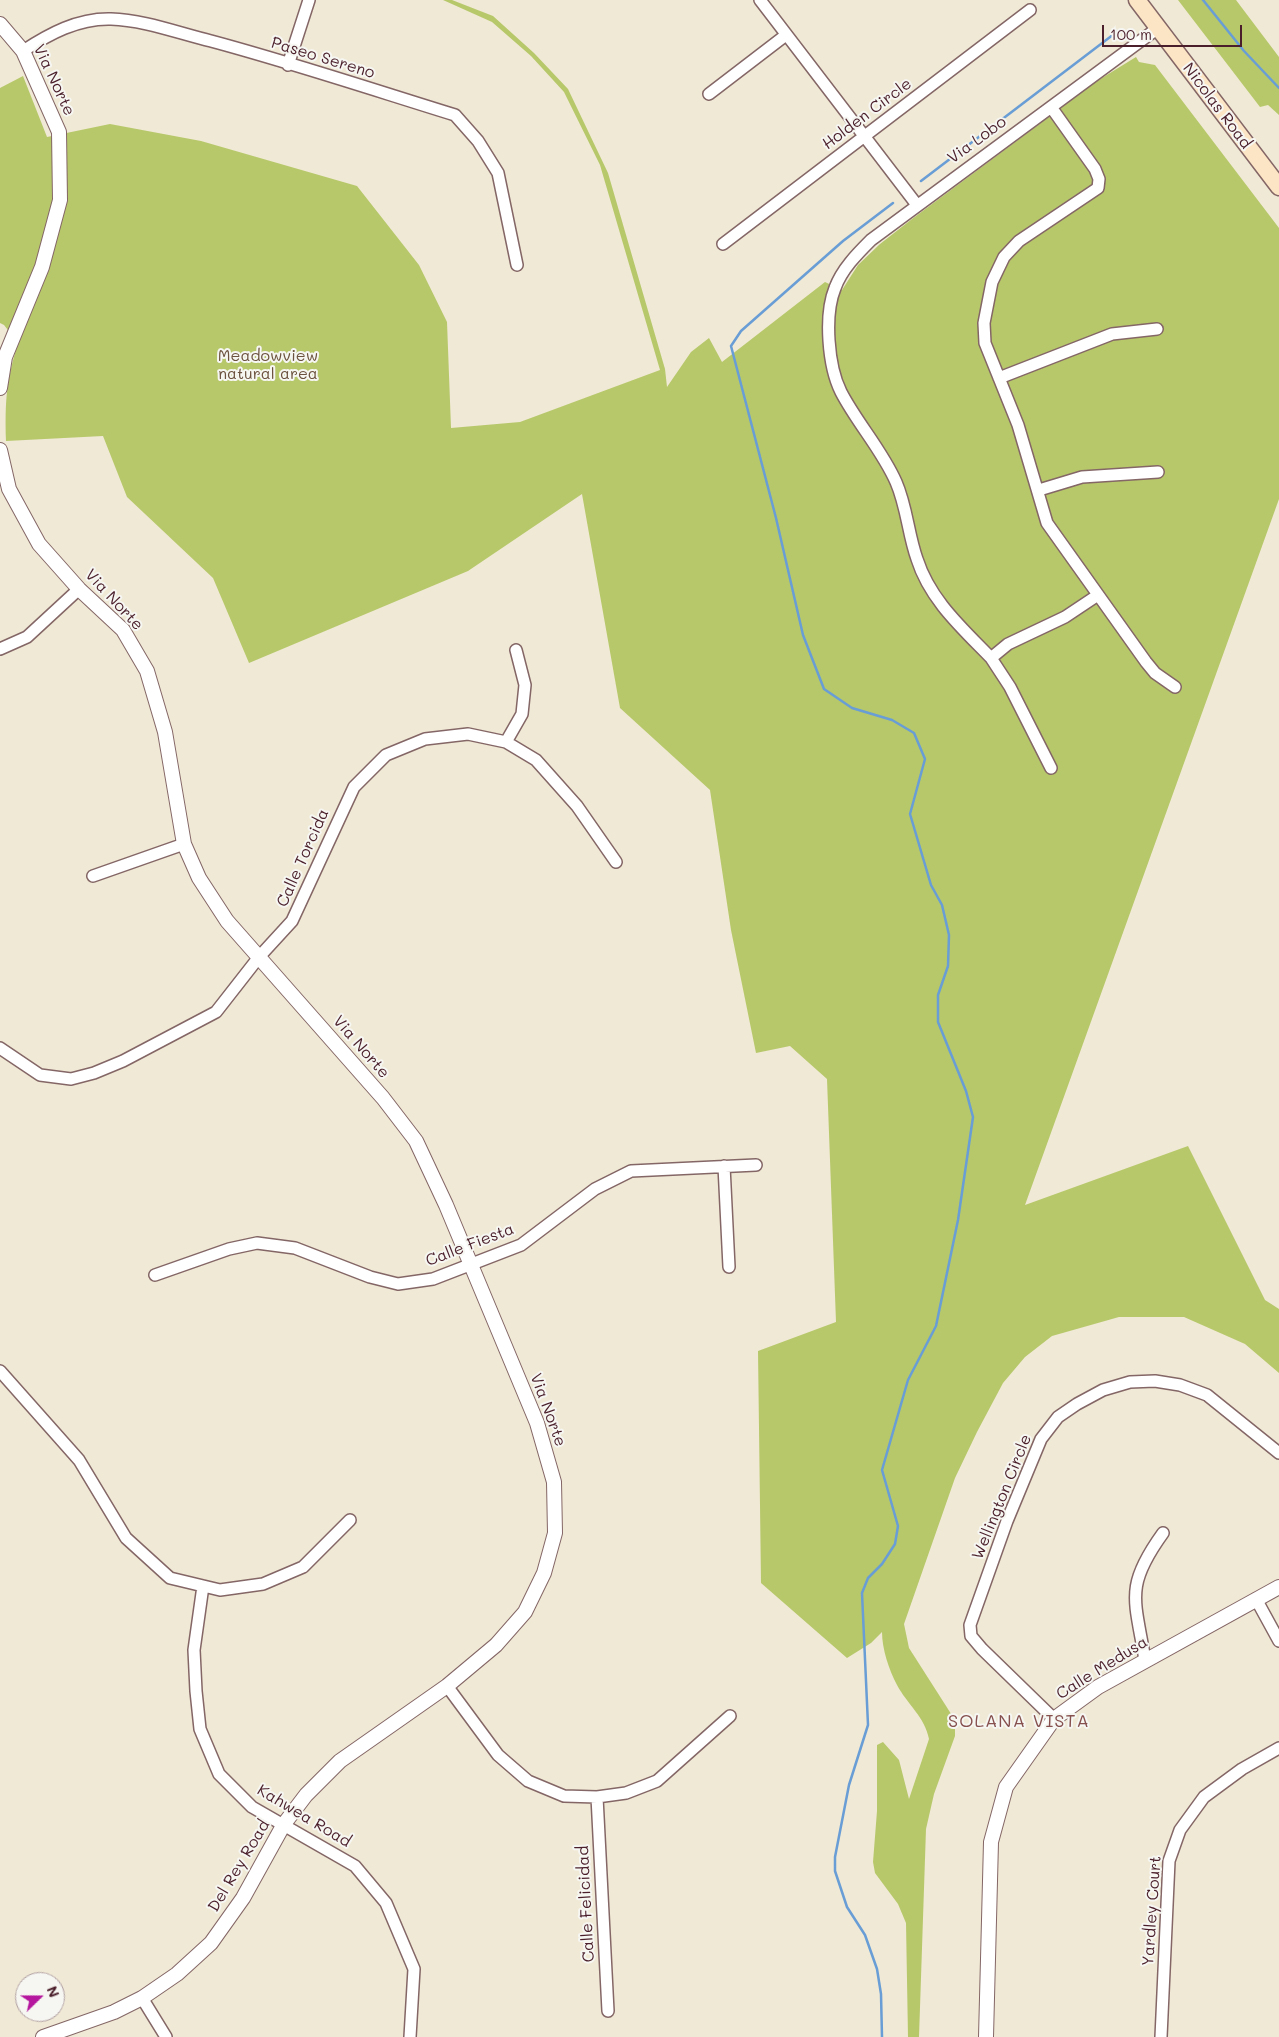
<!DOCTYPE html>
<style>
body{margin:0}
#map{position:relative;width:1279px;height:2037px;overflow:hidden;background:#f0e9d5;font-family:Mali,sans-serif}
canvas{display:block}
.north{position:absolute;left:15px;top:1972px;width:50px;height:50px;box-sizing:border-box;background:#f6f6f2;border:1px solid #b1a0a2;border-radius:50%;rotate:68deg;font-size:14px;font-weight:700;line-height:20px;text-align:center;color:#4a1f2b}
.north::after{content:'';display:block;margin:auto;width:18px;height:22px;background:#b5179e;clip-path:polygon(50% 0,100% 100%,50% 72%,0 100%)}
.scale{position:absolute;left:1102px;top:25px;width:140px;height:22px;box-sizing:border-box;border:2px solid #4a1f2b;border-top:0;padding-left:6px;font-size:15px;line-height:18px;white-space:nowrap;color:#4a1f2b;-webkit-text-stroke:4px #f6f6f2;paint-order:stroke}
</style>
<div id="map">
<canvas width="1279" height="2037"></canvas>
<div class="north">N</div>
<div class="scale">100 m</div>
</div>
<script>
const ctx = document.querySelector('canvas').getContext('2d');
ctx.lineJoin = 'round';
function paint(path, color) { ctx.fillStyle = color; ctx.fill(path, 'evenodd'); }
function stroke(path, color, width, dash) { ctx.strokeStyle = color; ctx.lineWidth = width; ctx.lineCap = dash ? 'butt' : 'round'; ctx.setLineDash(dash || []); ctx.stroke(path); }
function write(font, color, halo, rows, align = 'center') {
  ctx.font = font + ' Mali,sans-serif'; ctx.lineWidth = 4; ctx.setLineDash([]); ctx.textBaseline = 'middle'; ctx.strokeStyle = halo; ctx.fillStyle = color; for (const [text, x, y, turn = 0] of rows) {
    ctx.save(); ctx.translate(x, y); ctx.rotate((+turn || 0) * Math.PI / 180); ctx.textAlign = isNaN(turn) ? turn : align; if (halo) ctx.strokeText(text, 0, 0); ctx.fillText(text, 0, 0); ctx.restore();
  }
}
paint(new Path2D(`
 M443 0H452L493 16 534 53 568 89 608 173 665 369 667 387 691 352 709 338 722 362 825 282 842 290 858 265 880 244 912 219 1097 81 1136 57 1139 62 1155 65 1279 228V499L1025 1205 1188 1146 1265 1300 1279 1309V1373L1245 1344 1184 1317H1119L1052 1336 1025 1357 1003 1383 977 1432 955 1478 904 1624 909 1648 955 1720V1736L934 1794 926 1829 919 2037H908L906 1923 898 1904 875 1873 873 1862 877 1811V1745L883 1742 899 1760 909 1799 929 1739C925 1717 907 1704 897 1685 889 1670 882 1649 882 1632L871 1643 847 1658 761 1583 758 1351 836 1322 827 1079 790 1046 756 1053 731 930 710 790 620 708 582 494 468 571 249 663 213 578 127 497 103 436 6 441C5 401 6 382 18 343L4 325 0 323V88L23 76 47 137 110 124 201 141 357 186 419 265 447 322 451 428 520 422 660 370 600 165 564 92 531 56 492 22Z
 M1178 0H1236L1279 57V115L1268 105 1260 107Z`), '#b7c86b');
stroke(new Path2D(`
 M1203 0 1244 51 1279 88
 M921 181 1118 31
 M882 2037 881 1994 877 1969 865 1935 847 1907 835 1871V1857L849 1785 868 1725 862 1593 868 1578 882 1564 895 1544 898 1526 882 1470 908 1380 936 1326 958 1220 973 1117 966 1091 938 1022V995L948 966 949 935 942 905 931 885 910 814 925 759 914 733 892 720 852 708 824 689 803 635 776 518 731 346 741 331 843 241 893 203`), '#689dd5', 2.5);
const minor = new Path2D(`
 M760 0 917 205
 M23 51C49 34 78 18 111 19 144 20 178 33 211 41 293 63 374 90 455 115L478 141 498 173 517 265
 M288 65 309 0
 M709 94 786 35
 M1051 107 1095 169 1099 179 1098 188 1019 241 1004 257 992 282 984 323 985 343 1018 425 1047 523 1146 662 1155 673 1175 687
 M723 244 1030 10
 M999 378 1112 334 1157 329
 M1039 490 1082 477 1158 472
 M0 649 27 637 79 589
 M991 658C962 628 930 600 917 559 908 534 907 507 896 482 882 450 857 423 841 392 828 366 824 315 835 288 842 269 857 254 871 240L1158 28
 M506 742 522 714 525 685 516 650
 M1051 768 1010 687 991 658 1008 644 1065 617 1098 595
 M93 876 184 844
 M0 1048 40 1075 71 1079 94 1073 123 1061 216 1012 259 957 292 921 354 787 386 755 425 739 468 734 506 742 536 760 577 806 616 862
 M724 1166 729 1267
 M155 1275 229 1249 257 1243 295 1248 370 1277 398 1284 433 1279 521 1245 595 1189 631 1171 756 1165
 M0 1371 79 1460 126 1538 170 1578 220 1590 263 1584 303 1567 350 1520
 M203 1586 194 1650 196 1691 200 1729 219 1774 252 1807 355 1866 386 1903 414 1969 410 2037
 M1256 1599 1279 1641
 M1145 1660C1135 1599 1124 1587 1163 1533
 M447 1686 498 1755 528 1781 564 1796 597 1797 626 1793 657 1781 730 1716
 M1054 1719 982 1649 971 1636 970 1625 1007 1521 1041 1439 1058 1417 1077 1404 1103 1390 1130 1382 1155 1381 1180 1385 1207 1395 1279 1453
 M597 1797 608 2011
 M142 1998 166 2037
 M1161 2037 1169 1861 1180 1830 1204 1797 1242 1769 1279 1748`);
const tertiary = new Path2D(`
 M0 24 23 51 59 132 60 200 42 267 5 357 0 388
 M0 450 9 489 39 544 79 589 123 630 147 671 165 732 184 844 199 878 227 921 383 1098 416 1141 446 1205 537 1423 554 1482 555 1533 544 1573 525 1612 496 1645 447 1686 340 1761 306 1795 284 1824 243 1898 211 1943 177 1974 142 1998 114 2012 43 2037
 M986 2037 991 1842 1006 1787 1054 1719 1098 1687 1279 1587`);
const secondary = new Path2D(`
 M1137 0 1279 187`);
stroke(minor, '#846666', 14);
stroke(tertiary, '#846666', 16);
stroke(secondary, '#846666', 19);
stroke(minor, '#fff', 11);
stroke(tertiary, '#fff', 14);
stroke(secondary, '#fce5c4', 16);
write('16px', '#4a1f2b', '#f6f6f2', [
 ["Paseo Sereno",323,58,17],
 ["Via Norte",54,80,65],
 ["Nicolas Road",1217,106,53],
 ["Holden Circle",867,114,-37],
 ["Via Lobo",977,140,-36],
 ["Via Norte",114,600,47],
 ["Calle Torcida",303,858,-66],
 ["Via Norte",361,1047,49],
 ["Calle Fiesta",470,1245,-21],
 ["Via Norte",548,1410,70],
 ["Wellington Circle",1002,1497,-68],
 ["Calle Medusa",1102,1668,-32],
 ["Kahwea Road",304,1816,31],
 ["Del Rey Road",239,1866,-59],
 ["Calle Felicidad",586,1904,-93],
 ["Yardley Court",1152,1911,-86]
]);
write('16px', '#6b523e', '#f6f6f2', [
 ["Meadowview",268,356],
 ["natural area",268,374]
]);
ctx.letterSpacing = '1px';
write('18px', '#86504e', '#f6f6f2', [
 ["SOLANA VISTA",1019,1721]
]);
ctx.letterSpacing = '0px';
</script>
